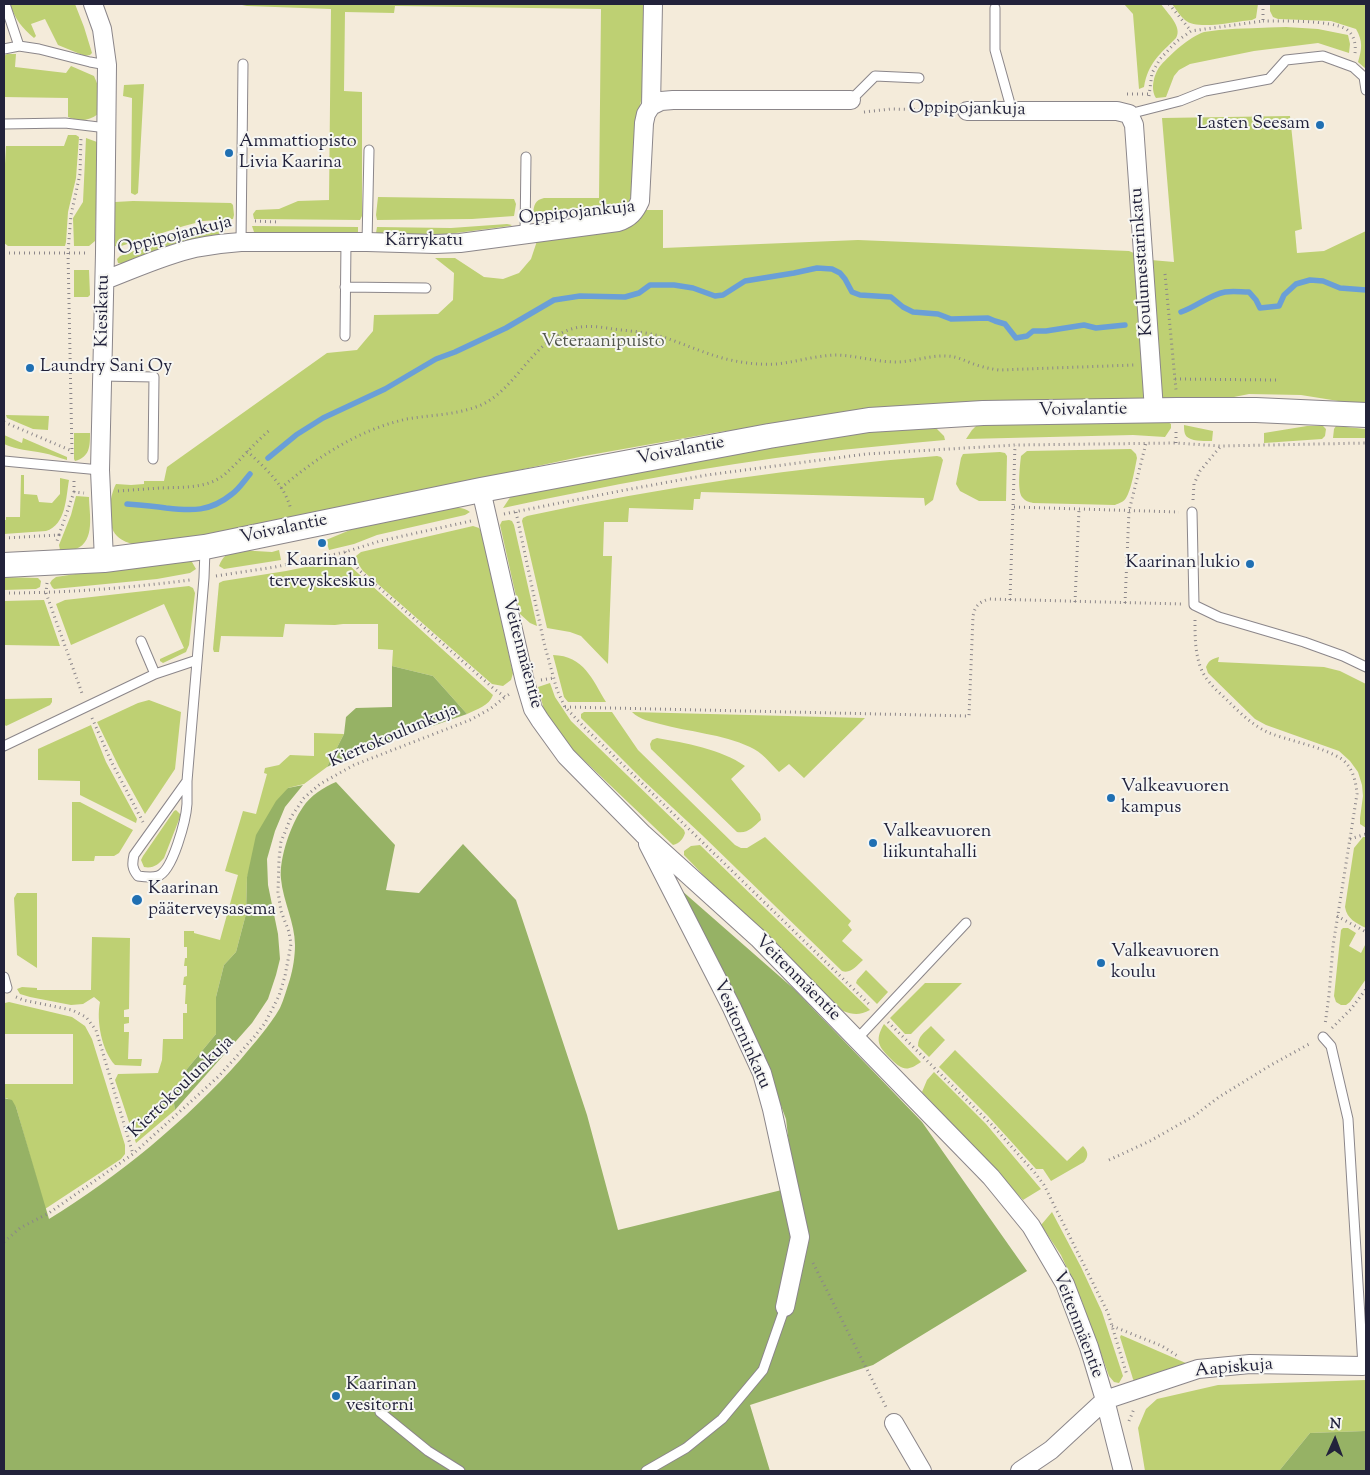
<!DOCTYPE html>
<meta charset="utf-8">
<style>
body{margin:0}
#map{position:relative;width:1370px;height:1475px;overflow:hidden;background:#f4ebda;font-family:"Sorts Mill Goudy",serif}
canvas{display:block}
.frame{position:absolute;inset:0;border:5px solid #22223b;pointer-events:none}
.north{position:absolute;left:1310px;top:1415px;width:50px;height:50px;-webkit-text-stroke:4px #f6f6f2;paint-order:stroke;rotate:2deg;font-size:14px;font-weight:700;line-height:20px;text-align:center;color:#22223b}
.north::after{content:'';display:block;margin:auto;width:18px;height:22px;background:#22223b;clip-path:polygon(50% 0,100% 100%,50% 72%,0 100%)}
</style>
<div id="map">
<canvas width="1370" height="1475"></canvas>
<div class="frame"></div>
<div class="north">N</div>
</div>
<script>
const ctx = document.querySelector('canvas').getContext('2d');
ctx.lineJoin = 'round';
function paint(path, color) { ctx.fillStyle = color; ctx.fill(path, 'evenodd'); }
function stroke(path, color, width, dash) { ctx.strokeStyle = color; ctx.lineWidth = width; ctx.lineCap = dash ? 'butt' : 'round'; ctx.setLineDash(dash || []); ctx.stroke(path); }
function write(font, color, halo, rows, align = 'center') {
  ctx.font = font + ' "Sorts Mill Goudy",serif'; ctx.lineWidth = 4; ctx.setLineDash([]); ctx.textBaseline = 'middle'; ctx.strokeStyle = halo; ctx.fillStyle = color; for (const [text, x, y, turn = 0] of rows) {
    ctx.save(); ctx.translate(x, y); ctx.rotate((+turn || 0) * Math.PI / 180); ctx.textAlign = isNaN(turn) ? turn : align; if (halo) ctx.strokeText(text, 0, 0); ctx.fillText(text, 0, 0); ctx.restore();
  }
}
paint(new Path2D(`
 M10 4H75L84 27 92 53 90 55 85 56 58 45 45 19 31 24 36 36 34 38C22 28 15 19 10 4Z
 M237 4H646L643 81 642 96 635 131 632 192 629 202 533 213C534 205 535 200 544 198H599L601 9 395 6 394 13 345 12 344 91 362 92V216L360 220 254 219 253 214 256 210 279 209 298 201 329 200 331 9 247 6Z
 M1124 4H1161C1167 13 1183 27 1176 38 1160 54 1148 63 1144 87L1139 89 1133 14Z
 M1172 4H1258L1256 18 1252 20C1236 21 1197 31 1185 20 1180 16 1176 9 1172 4Z
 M1270 4H1366V69L1358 62C1362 49 1363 41 1356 29L1331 21 1278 19 1273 17 1270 11Z
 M1286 27 1318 29 1348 35 1350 44 1349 53 1318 43 1254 51 1190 64 1179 70 1174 76 1166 97 1156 98C1150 89 1154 73 1161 65 1171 54 1189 37 1204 32 1209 31 1214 31 1219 30 1241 28 1263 28 1286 27Z
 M7 54H16L15 67 66 73 71 66 94 76 99 88 98 114C89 121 79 122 68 117V98L4 97V56Z
 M144 84 138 193 135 195 131 193 132 98 123 96 124 85Z
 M1290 116 1302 229 1295 231 1297 253 1324 251 1366 231V404H1357L1301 395 1249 394 1209 402 828 419 719 432 584 456 237 531 135 545C129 543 122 541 117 536 106 525 109 497 116 484L131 485 144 484V481H164L167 467 327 353 357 350 373 331 374 315 438 314 453 300 454 273 435 258H455L484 277 503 279 519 273 531 259 537 241 618 231 631 226 646 210H663V248L858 240 1129 251 1151 260 1174 262 1162 118Z
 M68 135H76L79 137 76 178 68 212 66 242 65 246H8L4 243V182L6 146H64Z
 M86 138 97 142 98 144 95 241 89 246H74L73 218 83 202Z
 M378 197 514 199 516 204 514 216 472 219 377 220 376 215Z
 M133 201 231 203 233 205 234 215 233 219 203 221 184 226 118 247 115 246 113 243 115 202Z
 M507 224 512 225 510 226 433 236 379 235 376 233 377 227 451 228Z
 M229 225 224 232 218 235 186 244 126 264 118 263 117 259 120 256C156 243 191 228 229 225Z
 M252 226 358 227V233L257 234 254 232Z
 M74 270H89L90 295 88 297H74Z
 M6 415 49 416 48 430 33 429 7 418Z
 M1168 422 1171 424V428L1165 437 1133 435 966 439 972 430 978 424Z
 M1184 425 1213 431 1212 441C1205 441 1188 442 1185 434 1184 431 1184 428 1184 425Z
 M1307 426H1323L1326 429 1325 436 1322 439 1264 443V433Z
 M1336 426 1366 429V438H1333L1334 429Z
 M935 427 944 436 945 440C901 444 857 448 813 453 709 466 606 486 503 508L511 496 617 470 867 432Z
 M74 433H90C90 446 90 457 75 461L74 459Z
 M4 435 22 443 23 438 67 457V460C59 458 51 454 43 453 29 450 17 450 4 444Z
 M1131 449 1136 454 1137 458C1135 468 1131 491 1126 498 1124 502 1119 503 1115 505L1033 503C1029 502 1025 501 1022 497 1017 490 1020 465 1021 456L1027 451Z
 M1000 452 1005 453 1007 456 1006 501H979L960 491 956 484 961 458 963 454Z
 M937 456 941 457 943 460 933 500 925 506 924 498 701 492 700 499H694L693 510 629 508 628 522H604L603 556H612L608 664 581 636 570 632 547 628 522 521 523 518 527 516C662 487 798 467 937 456Z
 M21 475H24V494L37 495 39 502 52 503 60 494V478L69 480C66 497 66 525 46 531L4 534V520H6V517H20Z
 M76 496 89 497C89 513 96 541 76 549 72 551 65 550 60 550L59 545 71 515Z
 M447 507C455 507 463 507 470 512L465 515 377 535 354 544 329 550 326 540 367 523Z
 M509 520 512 521 514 525 537 626 530 623 520 614 500 525 502 521Z
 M473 526 479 528 482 533 513 673 511 680 503 686 492 684 363 571 357 562 356 556 361 552Z
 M238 550 272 552 279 550 281 560 224 569 219 566C223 556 227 553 238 550Z
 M184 559 192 562 196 569 190 573 157 579 54 589 52 587 50 583 52 580 56 577 121 567Z
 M340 560 344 561 349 565 493 695C489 706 477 709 467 714L433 676 392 666 393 650 378 649V624H343L335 625 285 624 283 637 221 636 219 652H214L213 649 219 583 223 581 286 571Z
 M4 577 38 578 41 581 40 587 36 589 4 590Z
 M189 586 193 588 195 593 189 645 186 652 163 663 160 661V659L184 648 164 604 71 645 56 604 65 600Z
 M44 600 60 646 4 645V601Z
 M553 655C584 656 592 679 606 702H568L564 697Z
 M1219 657 1218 662 1324 667 1340 671 1366 684V828L1360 824V818L1363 796 1362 785 1358 772 1350 761 1339 751 1266 725 1255 719 1208 673 1206 667C1209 660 1212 659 1219 657Z
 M550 683 555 697 571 721 684 830 685 833C683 839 680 843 673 845L569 746 552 725 544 710 538 687Z
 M52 698V702L50 705 6 726 4 724V699Z
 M149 700 181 712 175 769 145 814 119 767 97 722 138 703Z
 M584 712H612L638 750 735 845 741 848H747L765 837 851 921 848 925 852 930 842 941 863 960C856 966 851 974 842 971L702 835 643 780 581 718V714Z
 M632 712 865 718 804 778 789 764 779 772C770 763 762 752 750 747 722 734 689 732 660 724 650 721 640 720 632 712Z
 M91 725 106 762 137 819 136 823 80 795V781L38 780V749Z
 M314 733 344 734 327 767 304 784 288 788 247 877 246 914 236 952 224 965 216 997V1034L187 1069 173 1097 175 1110 136 1143 115 1080 118 1074 158 1073 162 1060 163 1039H183V1013H187V1004H185L186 985H183L184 977 187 976V966H184L185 958H187V947H184V931H194V933L220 940 238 875 225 871 243 811 256 814 267 774 264 773 265 768 279 765 290 755 314 756Z
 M657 738C685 743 721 749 745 766L731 779 760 814 761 820C754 826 748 834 737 832L651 749 650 744 652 740Z
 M72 802H80L133 830 119 853 114 856H95L94 861H72Z
 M176 810 180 814V817L164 858C159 864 153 869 144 867L141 860 143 856 174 811Z
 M1363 837H1366V928C1356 923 1347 919 1345 907L1354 848Z
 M700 845 870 1010C860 1015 854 1015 843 1011L710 882 684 855V851L691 846Z
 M17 893H37V968L17 955 14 898Z
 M1343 928H1348L1356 933 1349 946 1361 953 1366 943V979L1350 1002 1346 1005H1341L1336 1002 1334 996 1341 930Z
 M92 937 130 938 129 1009 124 1010V1017H129V1023L124 1024V1032H129L128 1059H142L141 1066 115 1065C102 1051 96 1021 100 1002L94 997 83 1004 71 1005 30 997 20 994 17 989 22 987 37 988V990H91Z
 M866 970 888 992 877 1004 856 983 857 980Z
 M925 983H962L911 1034H905L890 1018Z
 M9 1002 72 1017 85 1026 92 1039 125 1145V1154L121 1159 45 1209 16 1107 7 1098H4V1084H73V1034H4V1005L5 1003Z
 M884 1024 921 1062C907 1072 902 1070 891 1059 879 1047 874 1041 884 1024Z
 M931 1026 945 1040 929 1057 918 1046C918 1036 924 1033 931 1026Z
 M955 1050 1067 1161 1083 1146C1088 1151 1089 1156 1084 1162L1051 1181 1043 1169H1036L988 1116 939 1067Z
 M934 1072 986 1124 1041 1189 1023 1200 922 1092 927 1080Z
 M1052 1212 1081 1267 1102 1312 1123 1376 1119 1383 1114 1382 1109 1376 1081 1299 1061 1255 1041 1225Z
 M1121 1335 1188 1364 1135 1382 1133 1379 1120 1337Z
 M1366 1380V1430L1365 1431 1310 1433 1279 1471H1145L1138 1428 1146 1409 1157 1399 1218 1385Z`), '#bed073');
paint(new Path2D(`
 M392 666 433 676 467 714 355 753 327 767 344 734 346 717 356 708 392 707Z
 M336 782 395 845 386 890 419 893 463 844 516 900 587 1115 618 1230 794 1187 786 1119 761 1053 732 988 681 890 794 989 922 1122 1027 1271 873 1365 750 1405 770 1471H4V1098L12 1100 16 1107 49 1219C118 1177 187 1120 241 1059 255 1042 269 1027 280 1008 284 999 287 988 290 979 293 969 295 956 295 945 295 923 283 901 281 879 279 858 291 824 303 807 310 796 324 787 336 782Z
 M303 785 285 807 275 831 267 859 268 885 278 934 280 959 276 975 268 999 252 1023 175 1110 173 1097 187 1069 216 1034V997L224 965 236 952 246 914 247 877 256 835 276 801 288 788Z
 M1366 1430V1471H1279L1310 1433 1365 1431Z`), '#96b265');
stroke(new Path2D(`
 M1181 312C1196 307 1209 295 1225 292 1233 291 1241 292 1249 292L1256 300 1260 308 1279 306 1284 295 1296 284 1310 280 1323 281 1340 288 1366 290
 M268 458 296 435 323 418 385 389 436 359 455 352 506 328 554 300 580 296 625 297 639 293 650 285H674L693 288 715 296 723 295 745 281 794 273 817 268 832 269 840 273 845 279 852 292 860 295 891 297 903 307 913 312 938 314 951 319 988 318 995 321 1005 324 1016 338 1027 336 1033 331H1046L1084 325 1096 328 1125 325
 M127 504C140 505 153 506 166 508 192 511 210 512 232 494 239 489 244 481 250 474`), '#6a9fd7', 5.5);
const lane = new Path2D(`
 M5 4 19 46
 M995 8V50L1012 111
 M4 49 19 46 39 49 90 62 107 65
 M851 100 875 76 919 78
 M1129 114 1180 101 1205 91 1269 79 1286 60 1323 56 1353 67 1364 77 1366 90
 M4 124 65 123 107 128
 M525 235 526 157
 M241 242 243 64
 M367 242 369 150
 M345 287 426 288
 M345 336 346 242
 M102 376 154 377 153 459
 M4 461 100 470
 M1192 512 1194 605 1219 617 1304 642 1343 656 1366 667
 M141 641 155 674
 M4 746 155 674 197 660
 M187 781 134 855C132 864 132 869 138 876 145 877 152 878 158 876 173 871 186 819 187 804 187 797 187 788 187 781L204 578 205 549
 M4 977 7 988
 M1323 1037 1331 1046 1348 1119 1363 1366H1366
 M857 1039 966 923
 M380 1412 428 1451 460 1471
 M646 1471 686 1448 722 1419 763 1370 785 1307`);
const street = new Path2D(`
 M93 4 102 29 107 65 105 253 100 470 104 560
 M651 106 661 101 673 100H851
 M967 111H1117L1129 114 1134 125 1154 410
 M105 280C134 269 164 255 195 248 210 245 226 243 241 242H367L435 244 460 243 618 222C630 218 635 212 640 201L644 123 646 114 651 106 653 4
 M481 490 525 682 533 709 540 720 566 756 643 834 758 938 991 1177 1031 1226 1065 1284 1089 1347 1105 1400 1123 1471
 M648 844 732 1008 762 1073 772 1109 800 1237 785 1307
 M894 1423 922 1471
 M1020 1471 1051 1450 1105 1400 1198 1369 1250 1364 1363 1366`);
const secondary = new Path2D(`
 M4 565 104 560 205 547 481 490 769 436 869 420 983 413 1177 410H1256L1366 415`);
stroke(lane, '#8b868a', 11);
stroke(street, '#8b868a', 20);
stroke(secondary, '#8b868a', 26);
stroke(new Path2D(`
 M1169 4 1191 31
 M1263 21C1281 21 1331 20 1346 29 1354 34 1356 44 1355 53
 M1127 94H1148
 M1149 96 1152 73 1160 59 1176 42 1191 31 1263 21V4
 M864 112 891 109 950 110
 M255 221 278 222
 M203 226 228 222
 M4 253H88
 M1165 274 1176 390
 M1175 379 1276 380
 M4 422 72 451
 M1176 443V431
 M247 451C265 468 285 485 291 510
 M72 454 68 252 71 215 80 174 81 137
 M281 488C317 457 360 429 407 419 430 415 454 415 476 407 515 394 532 338 575 328 587 325 601 327 613 329 629 331 645 332 660 336 682 343 703 353 726 359 743 363 759 365 776 364 797 362 817 355 838 355 858 356 877 362 896 362 913 362 930 355 946 356 959 356 968 363 980 366 986 368 992 369 999 370L1134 365
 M118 491C132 490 146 489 160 488 182 487 206 489 224 475 240 461 254 443 271 429
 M74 492V480
 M1193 500 1194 484 1200 471 1220 447
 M1014 507 1179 512
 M516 512 544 643 557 690 565 707 585 728 871 1006
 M504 514 625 490 707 475 866 454 1015 445 1176 443 1220 446 1366 443
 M59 535 74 492 84 493
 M4 538 59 535 57 541
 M345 552 359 570 493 688 505 697 511 693
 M216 576 275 567 345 552 380 541 471 521
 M47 583 46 593 83 696
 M4 593C66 593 128 588 190 580
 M1010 600 1015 445
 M1075 602 1079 509
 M1125 603 1129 511 1146 443
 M1195 620C1195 636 1195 651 1200 666 1205 680 1215 689 1226 699 1238 711 1251 724 1267 732 1289 741 1320 746 1340 758 1352 765 1356 781 1357 794L1333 946 1329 995 1325 1025
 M541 680 554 678
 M565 707 969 716 973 616C975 606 979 602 989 599L1181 604
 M92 718 111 761 143 822
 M1350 839 1366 834
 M1337 916 1366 932
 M16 997 23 1000 72 1010 86 1017 96 1030 133 1154
 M888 1022 994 1127 1035 1173 1044 1185 1108 1313 1127 1375
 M1332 1028 1351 1009 1366 989
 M1109 1160 1150 1141 1194 1116 1219 1097 1271 1065 1311 1043
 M4 1242 20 1228 49 1213 133 1154 219 1076 254 1037 265 1023 279 996 285 976 291 944 289 932 281 911 278 892 279 859 281 842 291 817 304 798 320 784 354 765 470 720 490 709 505 697
 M813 1263 886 1407
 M1112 1326 1162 1346 1179 1357
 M1129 1421 1134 1409`), '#8b868a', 3, [1, 4]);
stroke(lane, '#fff', 9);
stroke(street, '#fff', 18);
stroke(secondary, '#fff', 24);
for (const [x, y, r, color] of [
 [1320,125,5,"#1f6fb2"],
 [229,153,5,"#1f6fb2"],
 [30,368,5,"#1f6fb2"],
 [322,543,5,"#1f6fb2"],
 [1250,564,5,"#1f6fb2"],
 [1111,798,5,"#1f6fb2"],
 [873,843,5,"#1f6fb2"],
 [137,900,6,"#1f6fb2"],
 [1101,963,5,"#1f6fb2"],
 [336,1396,5,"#1f6fb2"]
]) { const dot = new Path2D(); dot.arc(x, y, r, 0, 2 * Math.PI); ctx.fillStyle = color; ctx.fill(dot); stroke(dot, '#f6f6f2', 2); }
write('18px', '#22223b', '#f6f6f2', [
 ["Oppipojankuja",967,110,1],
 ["Oppipojankuja",577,214,-6],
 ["Oppipojankuja",175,237,-14],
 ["Kärrykatu",424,242],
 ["Koulumestarinkatu",1143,262,-94],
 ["Kiesikatu",104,311,-89],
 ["Voivalantie",1083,411,-1],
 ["Voivalantie",681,452,-11],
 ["Voivalantie",284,530,-12],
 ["Veitenmäentie",521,654,75],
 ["Kiertokoulunkuja",394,737,-23],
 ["Veitenmäentie",797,979,45],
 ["Vesitorninkatu",741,1035,66],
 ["Kiertokoulunkuja",182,1088,-44],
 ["Veitenmäentie",1077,1325,69],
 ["Aapiskuja",1234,1369,-5]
]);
write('18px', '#22223b', '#f6f6f2', [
 ["Lasten Seesam",1310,125,"right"],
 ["Ammattiopisto",239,143],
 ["Livia Kaarina",239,164],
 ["Laundry Sani Oy",40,368],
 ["Kaarinan",322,562,"center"],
 ["terveyskeskus",322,583,"center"],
 ["Kaarinan lukio",1240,564,"right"],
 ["Valkeavuoren",1121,788],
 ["kampus",1121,809],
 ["Valkeavuoren",883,833],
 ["liikuntahalli",883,854],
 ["Kaarinan",148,890],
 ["pääterveysasema",148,911],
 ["Valkeavuoren",1111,953],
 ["koulu",1111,974],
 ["Kaarinan",346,1386],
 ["vesitorni",346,1407]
], 'left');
write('18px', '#51564c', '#f6f6f2', [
 ["Veteraanipuisto",603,343]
]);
</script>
